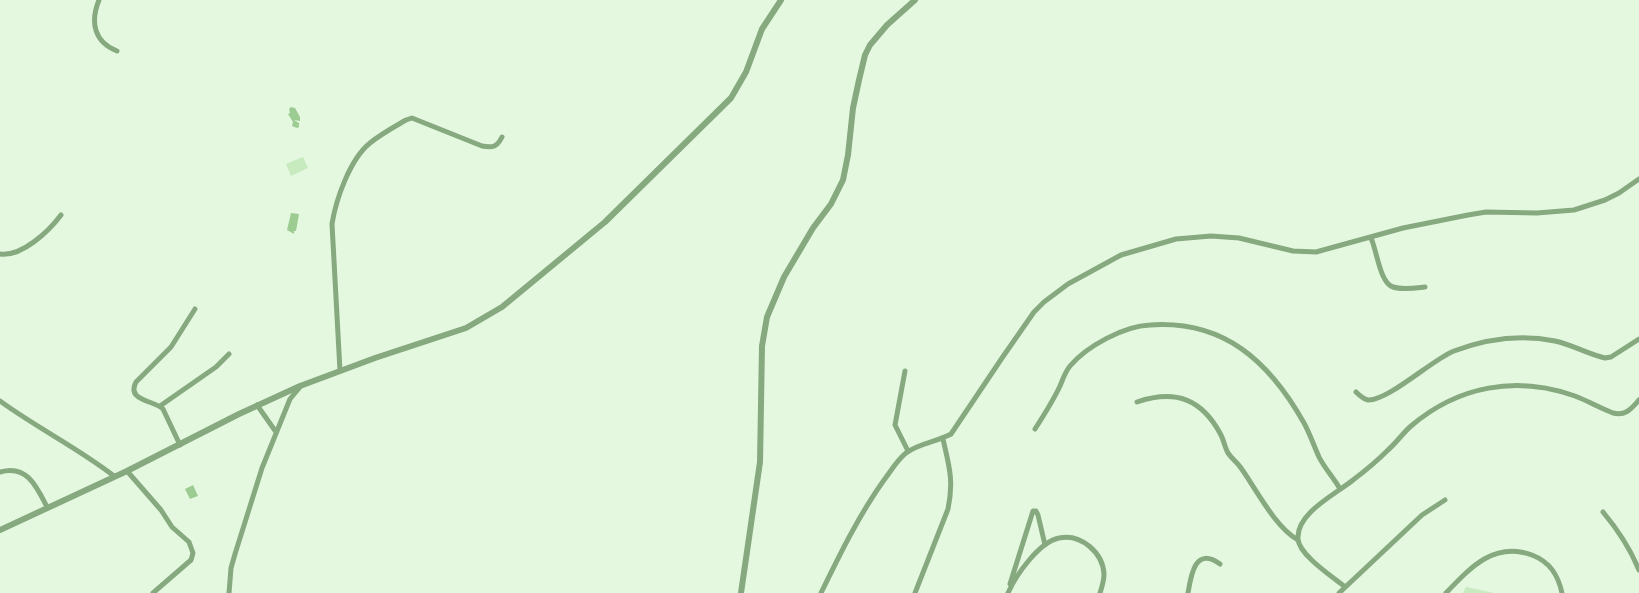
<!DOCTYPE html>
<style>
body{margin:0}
canvas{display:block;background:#e4f8e0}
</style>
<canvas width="1639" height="593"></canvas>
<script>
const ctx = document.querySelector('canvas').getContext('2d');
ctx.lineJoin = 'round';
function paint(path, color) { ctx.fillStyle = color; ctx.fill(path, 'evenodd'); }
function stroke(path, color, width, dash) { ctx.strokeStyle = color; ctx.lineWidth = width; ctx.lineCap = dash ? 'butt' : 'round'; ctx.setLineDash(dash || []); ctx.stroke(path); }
paint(new Path2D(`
 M303 157 308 168 291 176 286 164Z
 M1466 587 1494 593H1495H1463Z`), '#c7eabf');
paint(new Path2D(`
 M291 107 295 108 300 117V121L294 120 299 123V127L297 128 292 126 293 122 288 114 290 113 289 109Z
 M291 213 299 214 296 231H294V234L287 230Z
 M193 485 198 496 190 499 185 489Z`), '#9dcc92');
stroke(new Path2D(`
 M99 0C90 22 94 42 117 51
 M1371 238C1377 251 1380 283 1393 287 1403 290 1415 288 1425 287
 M0 254C22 257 49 231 61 215
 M340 371 332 224C336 199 350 159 370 143 381 134 394 127 406 120L412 118 482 146C493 148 497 147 502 137
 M905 371 895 425 908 451
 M1356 392C1360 396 1363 399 1368 400 1388 401 1433 359 1454 351 1486 339 1521 334 1555 341 1573 345 1588 354 1605 358L1611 357 1639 339
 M0 401C37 428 78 448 114 476
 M1137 402C1176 389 1202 399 1221 435 1224 441 1225 448 1228 453 1232 459 1237 462 1241 468 1256 489 1275 527 1298 540
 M257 405 276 432
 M160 406 216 367 229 354
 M1035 429C1044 415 1053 401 1060 386 1063 379 1065 372 1070 366 1087 346 1124 326 1150 325 1224 320 1269 361 1304 423 1310 434 1314 446 1319 457 1325 469 1334 478 1340 489
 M180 445 163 409C154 400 126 401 136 382L171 347 195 309
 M127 471 161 510 172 527 189 542 193 553 191 560 153 593
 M0 472C27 464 37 487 47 507
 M1603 512C1618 530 1630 548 1639 570
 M1010 584 1033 511H1036L1038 515 1045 545
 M1345 587C1333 577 1299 555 1298 539 1296 513 1336 494 1353 480 1365 471 1377 461 1388 450 1396 443 1403 433 1411 426 1458 386 1516 375 1575 396 1588 401 1600 408 1613 413 1626 416 1631 409 1639 400
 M229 593 231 568 235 554 262 468 290 399 300 387
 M821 593C840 554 859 515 884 480 891 471 897 460 906 453 919 443 937 442 951 434L1002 358 1034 312 1044 302 1068 284 1121 255 1176 239 1211 236 1239 238 1293 251 1316 252 1403 228 1468 215 1486 212 1537 213 1574 210 1605 200 1619 193 1639 179
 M915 593 948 509C954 480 949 466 943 439
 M1008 593C1016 575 1039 542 1059 538 1081 533 1103 553 1104 574 1104 580 1102 587 1100 593
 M1188 593C1191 575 1195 546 1220 564
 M1339 593 1422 515 1445 500
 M1446 593C1470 568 1494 541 1532 555 1550 562 1558 575 1562 593`), '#87a97f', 5);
stroke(new Path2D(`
 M0 530 127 471 239 414 300 386 375 358 466 328 502 307 605 222 731 98 746 72 762 29 781 0
 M741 593 760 462 762 346 767 317 784 277 813 228 831 204 843 180 848 155 853 108 859 80 865 55 870 45 887 25 915 0`), '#87a97f', 6);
</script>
